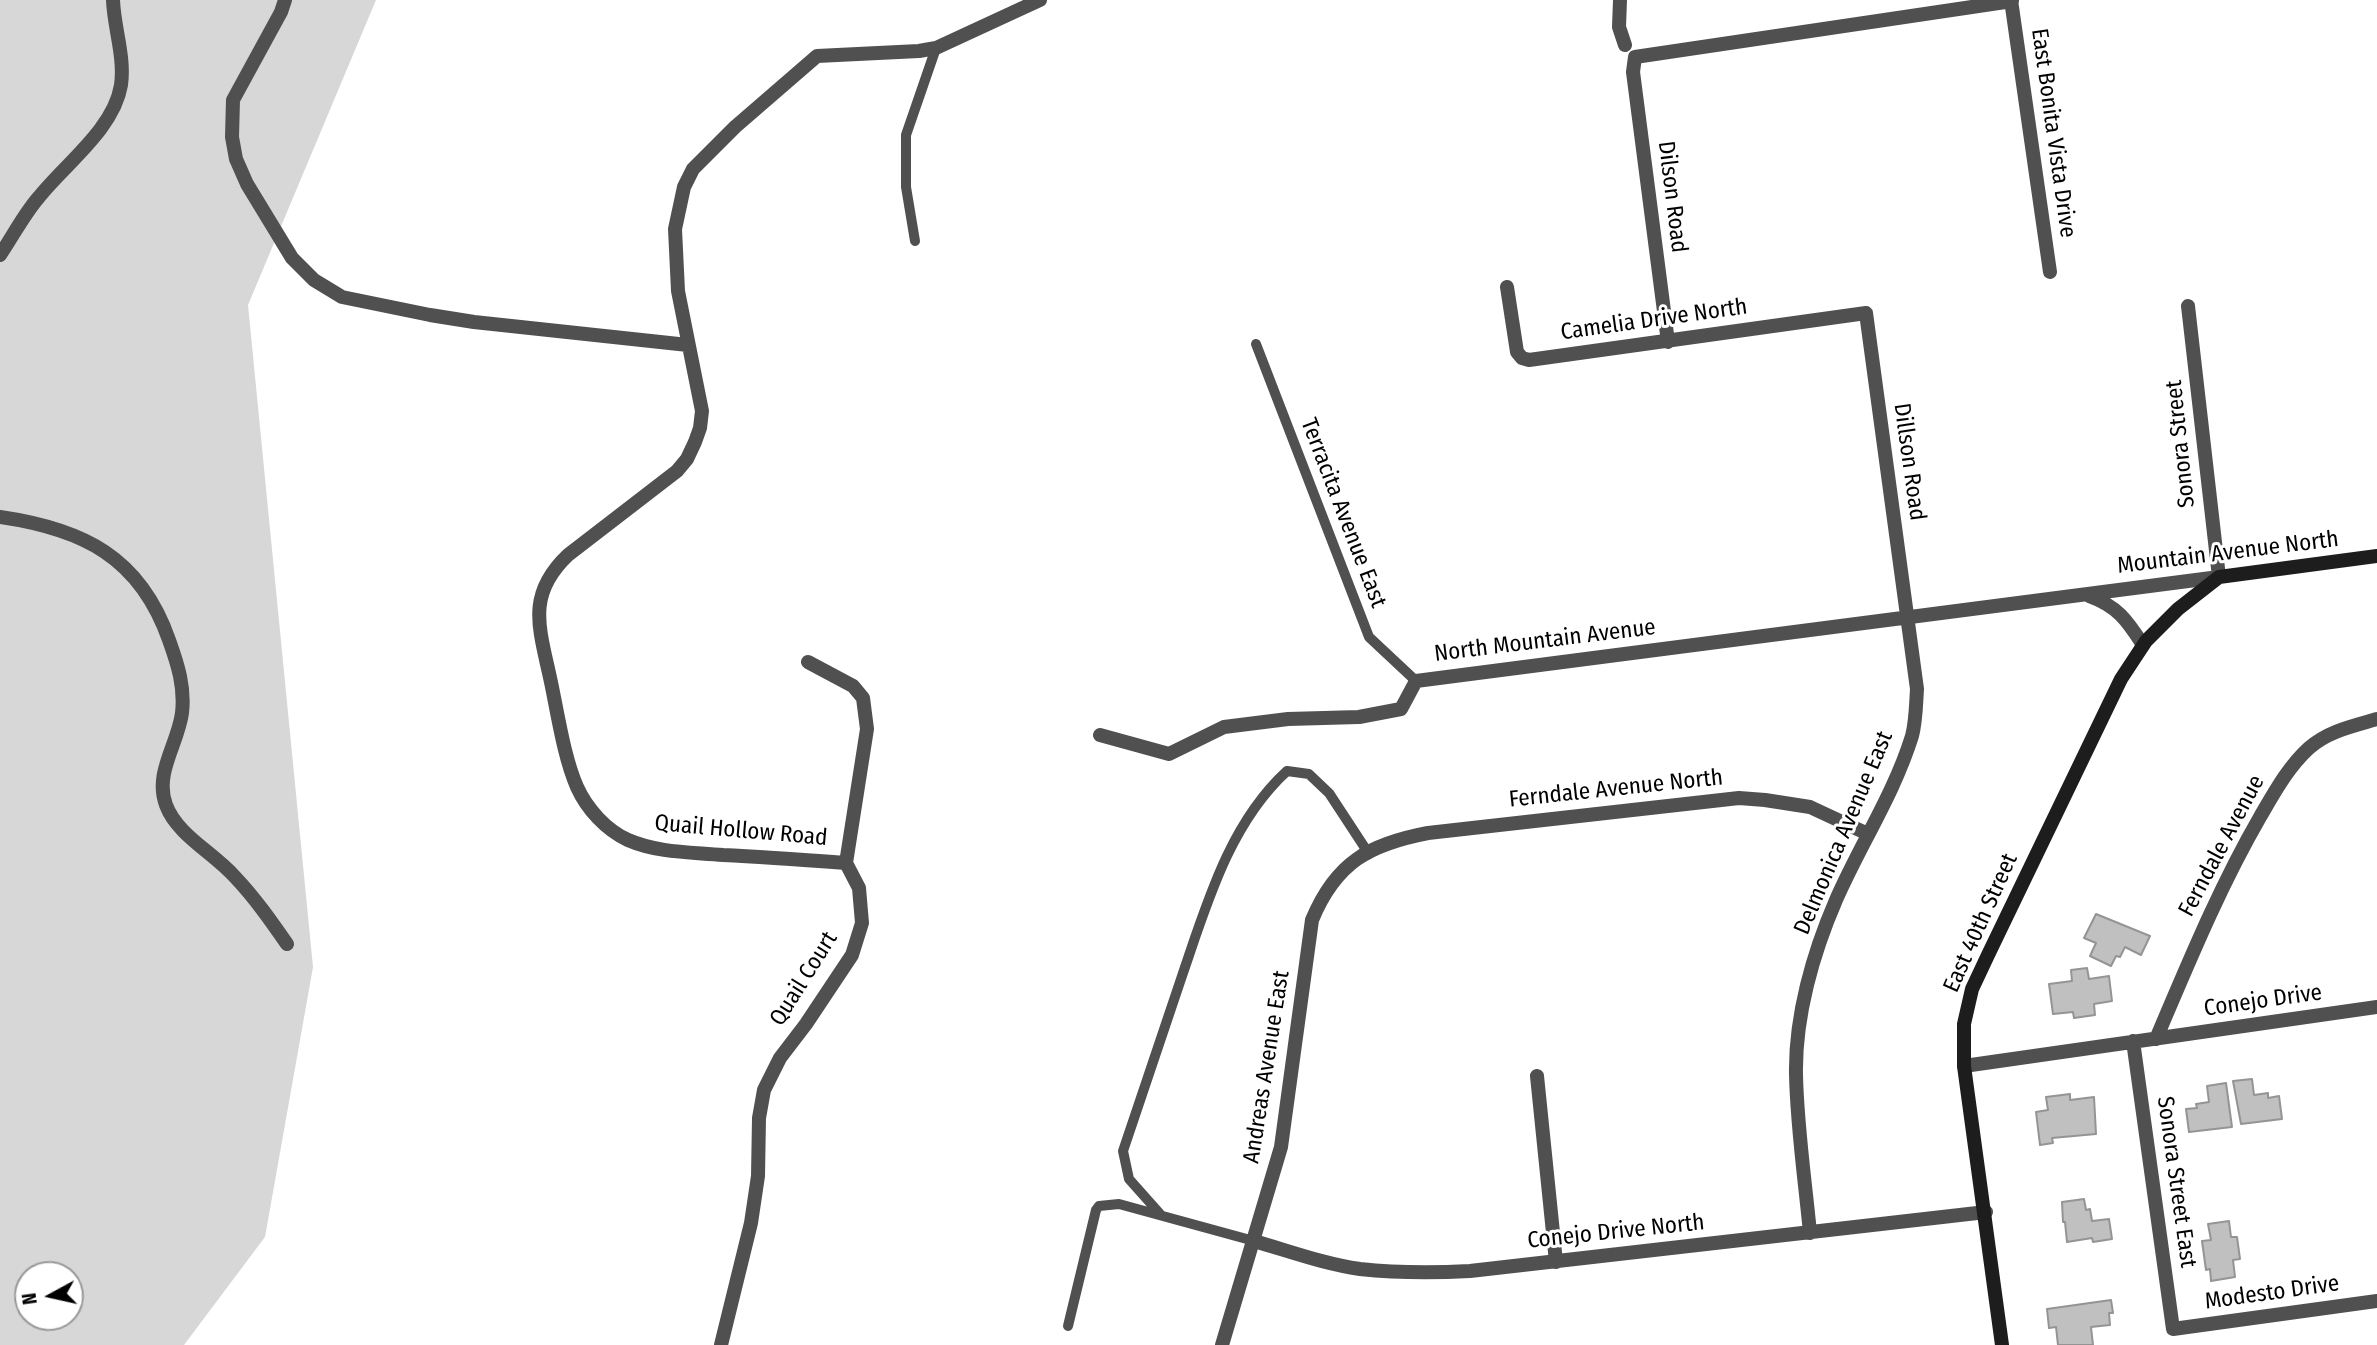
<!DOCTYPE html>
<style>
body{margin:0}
#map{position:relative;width:2377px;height:1345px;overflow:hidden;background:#fff;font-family:"Fira Sans Condensed",sans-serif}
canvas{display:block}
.north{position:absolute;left:14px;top:1261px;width:70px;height:70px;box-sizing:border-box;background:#fff;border:2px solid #999;border-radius:50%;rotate:262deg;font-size:19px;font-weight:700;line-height:28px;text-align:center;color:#000}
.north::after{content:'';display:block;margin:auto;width:24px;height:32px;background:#000;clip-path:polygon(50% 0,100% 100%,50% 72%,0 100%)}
</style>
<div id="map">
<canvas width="2377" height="1345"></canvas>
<div class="north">N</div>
</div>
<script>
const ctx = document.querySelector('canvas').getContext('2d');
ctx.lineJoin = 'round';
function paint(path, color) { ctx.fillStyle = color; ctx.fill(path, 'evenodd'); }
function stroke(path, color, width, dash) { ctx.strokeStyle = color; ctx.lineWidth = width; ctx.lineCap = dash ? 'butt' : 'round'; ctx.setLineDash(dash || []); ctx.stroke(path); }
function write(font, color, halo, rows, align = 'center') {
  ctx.font = font + ' "Fira Sans Condensed",sans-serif'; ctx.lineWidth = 6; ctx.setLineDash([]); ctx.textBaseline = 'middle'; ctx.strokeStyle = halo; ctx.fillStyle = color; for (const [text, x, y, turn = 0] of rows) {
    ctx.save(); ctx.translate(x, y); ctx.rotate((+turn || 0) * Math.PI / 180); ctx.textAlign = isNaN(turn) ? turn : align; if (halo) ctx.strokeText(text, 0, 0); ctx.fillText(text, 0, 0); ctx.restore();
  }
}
paint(new Path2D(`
 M0 0H376L248 305 313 967 265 1237 184 1345H0ZM28 1275H70V1317H28Z`), '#d7d7d7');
const building = new Path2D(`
 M2096 914 2150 936 2141 955 2125 947 2120 957 2116 956 2111 966 2090 956 2096 943 2084 938Z
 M2087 968 2089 979 2109 976 2112 1001 2094 1004 2095 1015 2074 1018 2073 1012 2053 1014 2049 984 2072 981 2071 970Z
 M2252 1079 2254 1095 2268 1093V1098L2279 1096 2282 1119 2241 1124 2233 1081Z
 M2226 1083 2232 1127 2189 1132 2186 1109 2197 1108 2196 1104 2209 1102 2207 1086Z
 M2070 1094V1100L2094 1097 2096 1134 2052 1138 2053 1143 2040 1145 2036 1112 2048 1110 2046 1097Z
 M2084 1199 2086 1210 2090 1209 2092 1221 2109 1219 2112 1239 2093 1242 2092 1238 2067 1242 2065 1222H2063L2062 1202Z
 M2229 1221 2231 1237H2237L2240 1259 2233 1260 2235 1277 2211 1281 2210 1269 2206 1270 2202 1241 2211 1240 2208 1224Z
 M2111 1300 2113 1313H2109L2110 1325 2091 1327 2093 1345H2058L2056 1327 2049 1328 2047 1309Z`);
paint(building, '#c0c0c0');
stroke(building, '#949494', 2);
stroke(new Path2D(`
 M915 241 906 187V135L936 48
 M1256 344 1369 637 1416 681
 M1161 1215 1129 1179 1123 1151C1143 1091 1163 1032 1183 973 1207 903 1230 823 1287 771L1309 774 1329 793 1367 851
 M1068 1326 1096 1210 1099 1206 1119 1204 1254 1241`), '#505050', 10);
stroke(new Path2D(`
 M285 0 281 12 233 100 232 137 236 159 247 184 292 258 314 280 342 297 430 315 474 322 688 345
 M1620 0 1619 27 1625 45
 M2011 0 2050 272
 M0 255C13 236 24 214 39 197 65 164 114 129 121 85 125 57 114 28 113 0
 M1507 287 1517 352 1522 358 1529 360 1866 313 1917 689C1916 704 1916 721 1912 736 1894 794 1860 845 1836 900 1813 953 1795 1016 1796 1074 1797 1127 1805 1180 1810 1233
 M1668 342 1633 72 1635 57 2012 1
 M0 517C83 529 140 557 169 640 178 665 185 687 182 713 178 744 154 773 166 805 177 835 214 853 235 877 255 898 271 921 287 944
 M2089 596C2117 606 2127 620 2143 645
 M1100 735 1169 754 1224 727 1288 719 1359 717 1401 709 1416 681 2219 577 2188 306
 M846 863C805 860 764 857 723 855 691 852 658 853 628 840 606 830 587 809 577 787 563 755 557 708 549 673 538 624 528 593 568 555L677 471 687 459 695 442 700 428 702 411 678 291 675 229 684 187 693 169 735 127 817 56 919 51 936 48 1040 0
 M2156 1039C2188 964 2219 888 2260 817 2274 793 2288 767 2309 748 2328 731 2353 726 2377 719
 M2133 1041 2173 1329 2377 1301
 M1964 1066 2377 1007
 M1537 1076 1556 1262
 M1254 1241C1289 1251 1324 1264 1360 1269 1397 1273 1433 1273 1470 1271L1986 1212
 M721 1345 751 1223 758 1176 759 1118 764 1090 780 1058 806 1024 852 955 862 923 859 888 846 863 867 729 863 698 853 686 808 662
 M1222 1345 1281 1147 1312 920C1336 862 1370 844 1428 833L1739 798 1765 800 1810 807 1868 834`), '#505050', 14);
stroke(new Path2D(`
 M2002 1345 1964 1066V1024L1972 989 1988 955 2121 679 2146 641 2178 609 2219 577 2377 556`), '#1d1d1d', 14);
write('23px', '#000', '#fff', [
 ["East Bonita Vista Drive",2053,133,82],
 ["Dilson Road",1672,197,83],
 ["Camelia Drive North",1654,320,-8],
 ["Sonora Street",2181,444,-96],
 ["Dillson Road",1909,462,82],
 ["Terracita Avenue East",1343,513,69],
 ["Mountain Avenue North",2228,553,-7],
 ["North Mountain Avenue",1545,641,-7],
 ["Ferndale Avenue North",1616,789,-6],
 ["Quail Hollow Road",741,831,5],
 ["Delmonica Avenue East",1844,833,-67],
 ["Ferndale Avenue",2222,846,-62],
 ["East 40th Street",1981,923,-66],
 ["Quail Court",804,979,-58],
 ["Conejo Drive",2263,1001,-8],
 ["Andreas Avenue East",1267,1067,-81],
 ["Sonora Street East",2176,1182,82],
 ["Conejo Drive North",1616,1232,-6],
 ["Modesto Drive",2272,1293,-8]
]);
</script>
